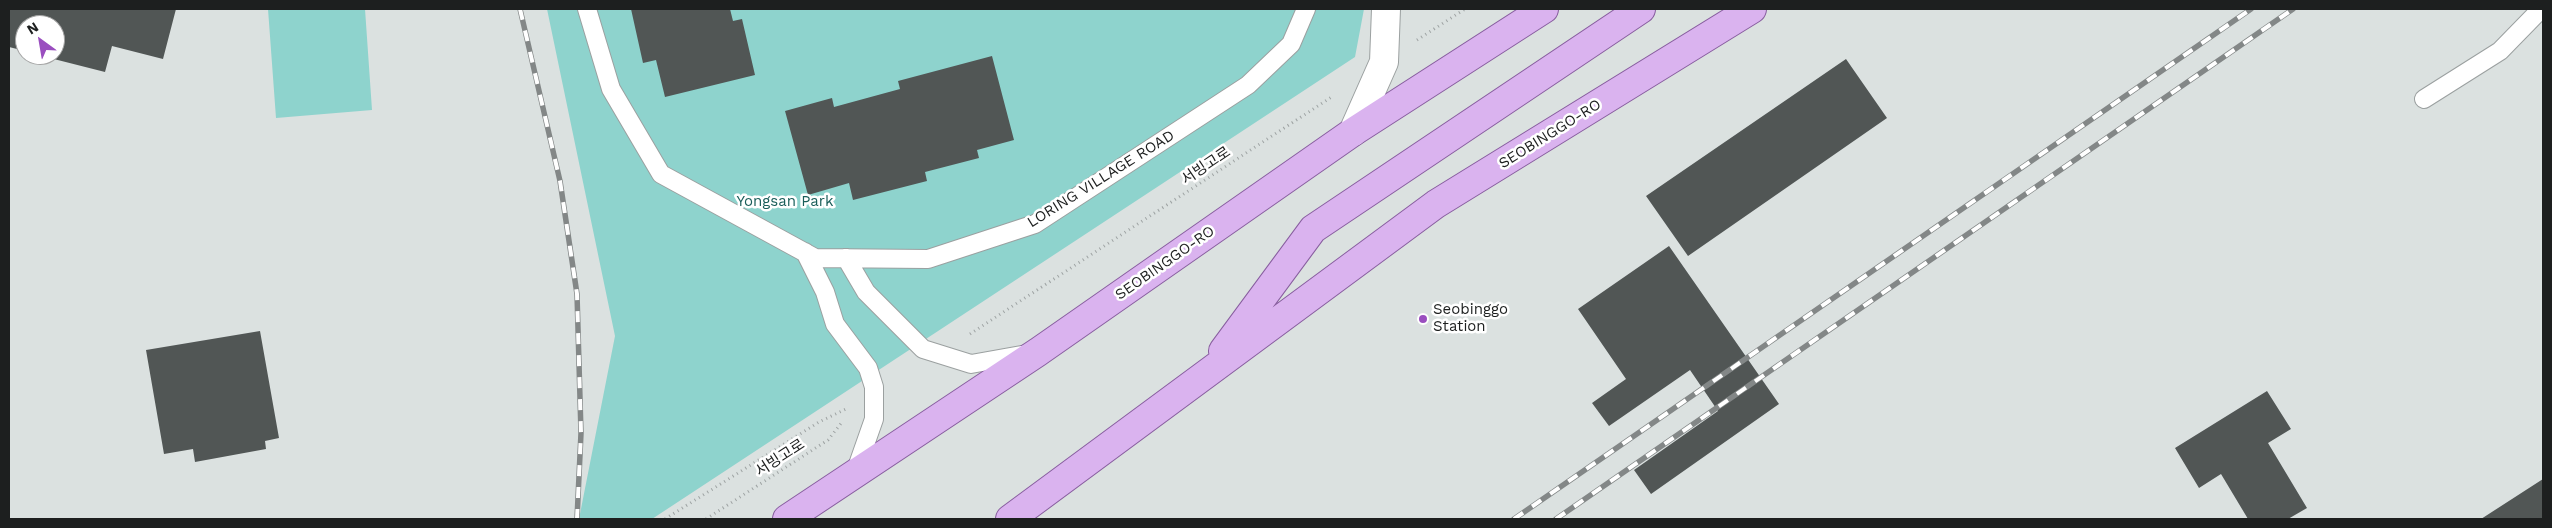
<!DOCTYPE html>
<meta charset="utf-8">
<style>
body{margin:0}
#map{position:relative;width:2552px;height:528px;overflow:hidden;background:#dbe1e0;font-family:"Work Sans",sans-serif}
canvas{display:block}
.frame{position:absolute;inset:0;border:10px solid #1d1f1f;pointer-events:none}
.north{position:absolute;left:15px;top:15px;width:50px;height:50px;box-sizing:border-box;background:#fff;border:1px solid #a5a5a5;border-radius:50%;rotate:328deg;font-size:14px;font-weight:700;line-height:20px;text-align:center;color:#1d1f1f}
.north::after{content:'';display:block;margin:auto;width:18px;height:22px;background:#9a4ebf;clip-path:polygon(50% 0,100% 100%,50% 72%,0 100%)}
</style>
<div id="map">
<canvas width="2552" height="528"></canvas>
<div class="frame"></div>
<div class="north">N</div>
</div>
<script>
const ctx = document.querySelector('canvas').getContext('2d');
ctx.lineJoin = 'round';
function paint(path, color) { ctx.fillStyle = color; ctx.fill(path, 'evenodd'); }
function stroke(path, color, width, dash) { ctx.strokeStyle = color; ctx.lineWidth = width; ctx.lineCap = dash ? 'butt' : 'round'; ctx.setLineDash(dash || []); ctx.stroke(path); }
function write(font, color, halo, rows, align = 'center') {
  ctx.font = font + ' "Work Sans","Noto Sans KR",sans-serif'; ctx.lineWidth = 5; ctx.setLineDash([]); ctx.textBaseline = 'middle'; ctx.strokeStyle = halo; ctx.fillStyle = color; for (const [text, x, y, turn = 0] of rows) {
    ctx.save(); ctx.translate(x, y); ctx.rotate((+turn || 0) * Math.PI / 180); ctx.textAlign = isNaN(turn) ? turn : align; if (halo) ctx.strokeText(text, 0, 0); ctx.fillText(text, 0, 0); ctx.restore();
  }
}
paint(new Path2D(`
 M268 9H365L372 110 276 118Z
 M547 9H1364L1355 57 652 519H579L615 336Z`), '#8ed3cd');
paint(new Path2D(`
 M9 9H176L163 59 112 46 105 72 42 56 55 55V25H25V51L9 47Z
 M631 9H730L733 21 742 19 755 75 665 97 656 60 643 63Z
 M992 56 1014 140 977 150 979 158 925 172 927 181 853 200 849 183 808 195 785 111 832 98 834 107 900 89 898 81Z
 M1846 59 1887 118 1688 256 1646 196Z
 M1669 246 1779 404 1651 494 1634 470 1718 411 1690 370 1609 426 1592 403 1626 379 1578 309Z
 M260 331 279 438 265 441 266 449 195 462 193 449 164 454 146 350Z
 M2267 391 2291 429 2268 443 2307 508 2288 519H2248L2221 474 2199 488 2175 448Z
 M2543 479V519H2481Z`), '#515655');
const lane = new Path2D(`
 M587 9 611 89 661 174 815 258 928 259 1035 224 1248 85 1291 44 1306 9
 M2424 99 2500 51 2541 9
 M805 252 825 292 835 324 868 368 874 387V419L855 473
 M846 258 866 292 923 349 971 364 1027 354`);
const street = new Path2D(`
 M1353 132 1384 62 1386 9`);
const primary = new Path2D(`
 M1223 351 1313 229 1641 9
 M787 519 1038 352 1353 132 1544 9
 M1010 519 1436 204 1752 9`);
stroke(lane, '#9ba0a0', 20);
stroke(street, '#9ba0a0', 30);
stroke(primary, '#885e9f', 30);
stroke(new Path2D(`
 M1417 40 1465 9
 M970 334 1333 96
 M665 519 819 422 846 409
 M706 519 828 440 843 421`), '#9ea3a3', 3, [1, 4]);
stroke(lane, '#fff', 18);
stroke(street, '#fff', 28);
stroke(primary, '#dab3ef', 28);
const rail = new Path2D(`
 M520 9 560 181 577 294 581 433 577 519
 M1514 519 2251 9
 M1556 519 2293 9`);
stroke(rail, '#838787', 5.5);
stroke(rail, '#fff', 4, [11]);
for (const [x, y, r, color] of [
 [1423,319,5,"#9a4ebf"]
]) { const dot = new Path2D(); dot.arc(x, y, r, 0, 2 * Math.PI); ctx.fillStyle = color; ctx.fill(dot); stroke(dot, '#fff', 2); }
write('15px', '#1d1f1f', '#fff', [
 ["SEOBINGGO-RO",1550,134,-32],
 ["서빙고로",1206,166,-34],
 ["LORING VILLAGE ROAD",1101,179,-32],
 ["SEOBINGGO-RO",1165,263,-35],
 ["서빙고로",780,458,-33]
]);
write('15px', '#195d59', '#fff', [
 ["Yongsan Park",785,202]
]);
write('15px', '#1d1f1f', '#fff', [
 ["Seobinggo",1433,310],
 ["Station",1433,327]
], 'left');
</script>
